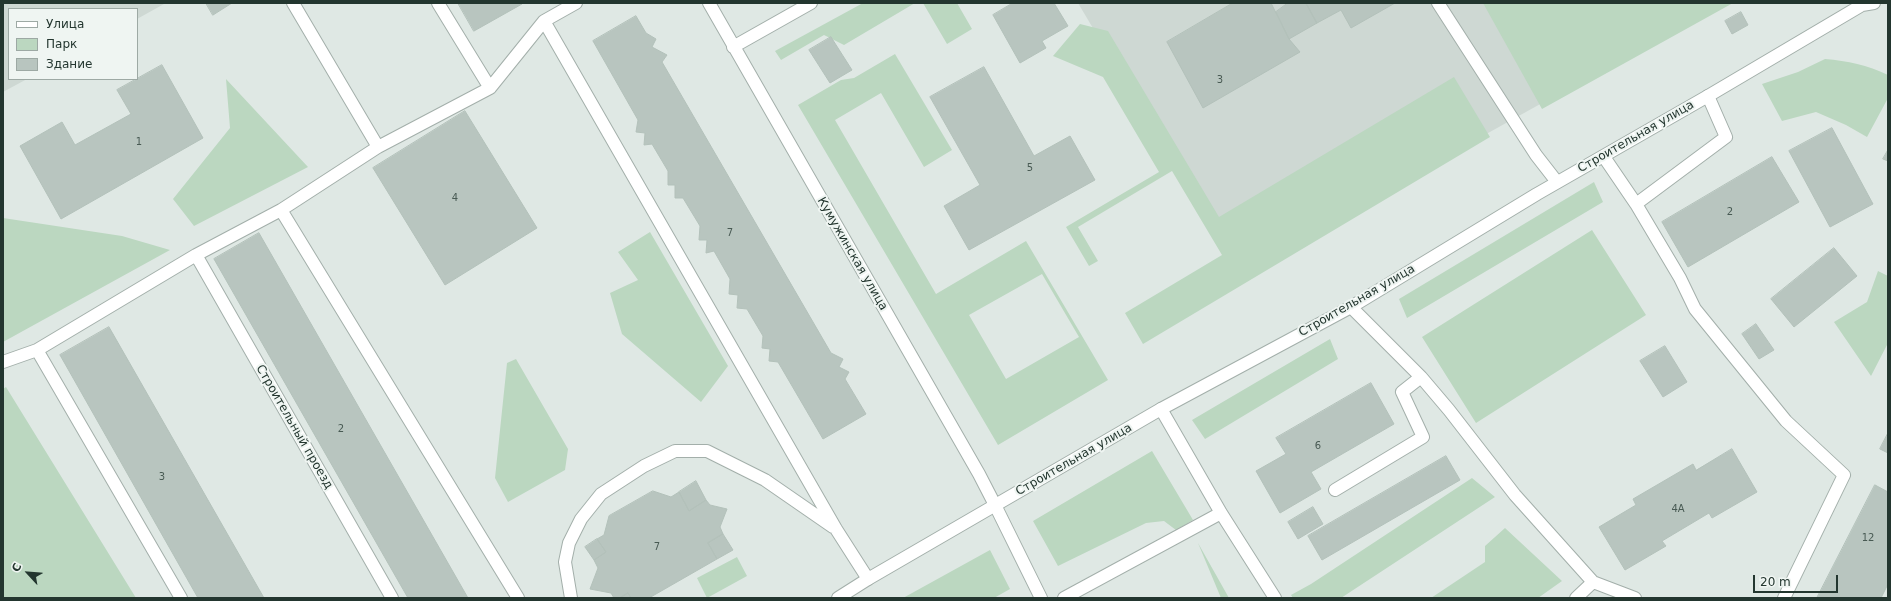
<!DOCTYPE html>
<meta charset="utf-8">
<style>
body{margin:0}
#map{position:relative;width:1891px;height:601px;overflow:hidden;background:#dfe8e4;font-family:"DejaVu Sans",sans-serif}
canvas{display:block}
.frame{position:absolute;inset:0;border:4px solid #23362f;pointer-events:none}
.legend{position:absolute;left:8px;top:8px;width:130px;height:72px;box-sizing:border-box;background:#eff5f2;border:1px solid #9da9a4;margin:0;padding:5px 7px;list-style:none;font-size:12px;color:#23362f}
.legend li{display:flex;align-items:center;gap:8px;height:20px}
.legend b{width:20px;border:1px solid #9da9a4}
.north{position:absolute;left:8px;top:553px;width:40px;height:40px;-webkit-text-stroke:3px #eff5f2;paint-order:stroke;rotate:296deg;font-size:11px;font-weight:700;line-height:16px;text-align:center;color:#23362f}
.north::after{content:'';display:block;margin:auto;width:14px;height:18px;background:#23362f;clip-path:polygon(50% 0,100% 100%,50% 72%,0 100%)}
.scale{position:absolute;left:1753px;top:575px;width:85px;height:18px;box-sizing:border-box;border:2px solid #23362f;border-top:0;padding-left:5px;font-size:12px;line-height:14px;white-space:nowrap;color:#23362f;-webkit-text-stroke:3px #eff5f2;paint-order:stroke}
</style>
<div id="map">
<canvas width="1891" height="601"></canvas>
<div class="frame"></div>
<ul class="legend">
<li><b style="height:5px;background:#fff"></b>Улица</li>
<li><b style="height:11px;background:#bbd7c0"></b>Парк</li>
<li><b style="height:11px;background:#b8c5bf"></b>Здание</li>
</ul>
<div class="north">С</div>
<div class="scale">20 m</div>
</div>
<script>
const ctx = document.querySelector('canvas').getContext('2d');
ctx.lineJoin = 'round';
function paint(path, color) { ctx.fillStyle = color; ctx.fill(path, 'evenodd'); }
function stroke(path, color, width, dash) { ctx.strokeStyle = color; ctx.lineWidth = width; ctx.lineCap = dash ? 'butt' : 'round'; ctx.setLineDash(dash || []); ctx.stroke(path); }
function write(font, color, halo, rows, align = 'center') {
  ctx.font = font + ' "DejaVu Sans",sans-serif'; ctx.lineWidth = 4; ctx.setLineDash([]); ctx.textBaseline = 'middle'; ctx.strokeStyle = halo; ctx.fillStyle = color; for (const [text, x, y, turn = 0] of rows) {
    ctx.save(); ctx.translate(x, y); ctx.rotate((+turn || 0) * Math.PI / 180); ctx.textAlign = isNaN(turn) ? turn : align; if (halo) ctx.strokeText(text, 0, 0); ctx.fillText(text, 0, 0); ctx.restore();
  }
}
paint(new Path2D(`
 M3 3H163L164 4 137 19V9H9V79H27L3 92Z
 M1078 3H1722L1238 272Z`), '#ced8d3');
paint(new Path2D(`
 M863 3H915L844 45 824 35 781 60 775 51Z
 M923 3H957L972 29 947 44Z
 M1483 3H1733L1542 109Z
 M1080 24 1108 31 1219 217 1454 77 1490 137 1143 344 1125 313 1222 255 1172 171 1078 227 1098 261 1089 266 1066 227 1159 172 1103 77 1053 56Z
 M895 54 952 150 924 167 881 93 835 120 936 294 1026 241 1108 380 998 445 798 105 841 80 854 78ZM1042 274 1079 337 1006 379 969 315Z
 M1825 59C1848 61 1867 65 1888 75V98L1867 137 1846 125 1816 112 1782 121 1762 84 1798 72Z
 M226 79 308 167 194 226 173 199 230 128Z
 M1594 182 1603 202 1407 318 1399 299Z
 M3 218 122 236 170 250 3 342Z
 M1592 230 1646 315 1476 423 1422 337Z
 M650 232 728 366 701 402 622 334 610 293 638 280 618 252Z
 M1878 271 1888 276V343L1871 376 1834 322 1867 302Z
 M1330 339 1338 359 1205 439 1192 420Z
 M516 359 568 449 565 470 508 502 495 478 507 363Z
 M6 387 136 598H3V389Z
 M1152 451 1193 520 1176 530 1164 521 1146 523 1058 566 1033 521Z
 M1472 478 1495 497 1341 598H1293L1291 595 1311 584Z
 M1505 528 1562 581 1538 598H1431L1485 562V546Z
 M1198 543 1229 598H1221Z
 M990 550 1010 589 994 598H903Z
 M737 557 747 576 707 598 697 578Z`), '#bbd7c0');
const building = new Path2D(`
 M206 3H232L213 15Z
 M458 3H522V4L474 31Z
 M1013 3H1054L1068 26 1042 41 1046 48 1020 63 993 15Z
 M1233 3H1271L1289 39 1300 52 1203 108 1167 42Z
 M1288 3H1306L1317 23 1289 39 1276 12Z
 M1306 3H1395L1351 28 1341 10 1317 23Z
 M1741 12 1748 25 1732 34 1725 21Z
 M636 16 646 33 656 39 652 47 667 55 662 62 831 353 843 359 839 367 849 372 845 379 866 414 823 439 778 362 769 361 770 349 762 348 763 336 747 309 737 308 738 295 729 294 730 279 714 251 706 253 707 240H699L700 226 683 198H675V185H668V171L652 144 644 145 645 133 636 132 638 120 593 41Z
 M831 37 852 70 830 83 809 50Z
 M162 65 203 138 61 219 20 146 62 122 75 145 131 114 117 90Z
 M984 67 1034 156 1070 136 1095 180 969 250 944 206 980 185 930 97Z
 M465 111 537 228 445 285 373 168Z
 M1832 128 1873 204 1830 227 1789 151Z
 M1888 150V161L1883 159Z
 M1772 157 1799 202 1688 267 1662 222Z
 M259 233 468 598H408L214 259Z
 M1834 248 1857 276 1794 327 1771 299Z
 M1756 324 1774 350 1759 359 1742 334Z
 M109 327 264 598H198L60 355Z
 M1665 346 1687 382 1663 397 1640 361Z
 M1371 383 1394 424 1311 472 1321 489 1280 513 1256 471 1286 454 1276 438Z
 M1888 433V453L1880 449Z
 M1732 449 1757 492 1712 518 1709 513 1662 541 1666 546 1625 570 1599 527 1636 505 1633 499 1693 464 1696 470Z
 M1446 456 1460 480 1322 560 1308 536Z
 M696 481 706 500 689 511 679 492Z
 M1875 485 1888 492V584L1881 598H1817Z
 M653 491 671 497 679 492 689 511 706 500 710 505 727 509 720 527 723 534 708 543 717 559 649 598H631L628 593 620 598H614L611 593 590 589 598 568 594 560 606 552 597 539 604 535 609 516Z
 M1313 507 1323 524 1298 539 1288 522Z
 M723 534 733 550 717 559 708 543Z
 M597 539 606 552 594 560 585 547Z
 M628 593 631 598H620Z`);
paint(building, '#b8c5bf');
stroke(building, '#b3c1ba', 1);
const service = new Path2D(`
 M293 3 378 147
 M438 3 490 88
 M1438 3 1536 155 1557 182
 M544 21 836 529 868 579
 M1604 157 1636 204 1680 278 1695 309 1786 421 1844 475 1784 598
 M1636 204 1726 137 1708 96
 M281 210 518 598
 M196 255 392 598
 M1351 307 1421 377 1449 410 1515 495 1593 582 1635 598
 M37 350 181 598
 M3 362 37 350 196 255 281 210 378 147 490 88 544 21 576 3
 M1161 409 1221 513 1275 598
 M1335 490 1423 437 1402 392 1421 377
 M995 505 1041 598
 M571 598 565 562 569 543 581 519 601 494 644 466 675 451H707L765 480 833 527
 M1064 598 1221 513
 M1576 598 1593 582`);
const minor = new Path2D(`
 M709 3 979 474 995 505
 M733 47 811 3`);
const tertiary = new Path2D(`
 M838 598 868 579 1161 409 1351 307 1537 194 1708 96 1862 5 1874 3`);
stroke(service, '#a3afaa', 14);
stroke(minor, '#a3afaa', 14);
stroke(tertiary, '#a3afaa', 14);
stroke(service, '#fff', 12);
stroke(minor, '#fff', 12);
stroke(tertiary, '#fff', 12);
write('10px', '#485a53', null, [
 ["3",1220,80],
 ["1",139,142],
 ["5",1030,168],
 ["4",455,198],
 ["2",1730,212],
 ["7",730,233],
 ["2",341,429],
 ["6",1318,446],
 ["3",162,477],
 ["4А",1678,509],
 ["12",1868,538],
 ["7",657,547]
]);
write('12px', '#23362f', '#eff5f2', [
 ["Строительная улица",1636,137,-30],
 ["Кумужинская улица",852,254,60],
 ["Строительная улица",1357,301,-30],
 ["Строительный проезд",294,427,60],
 ["Строительная улица",1074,460,-30]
]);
</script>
